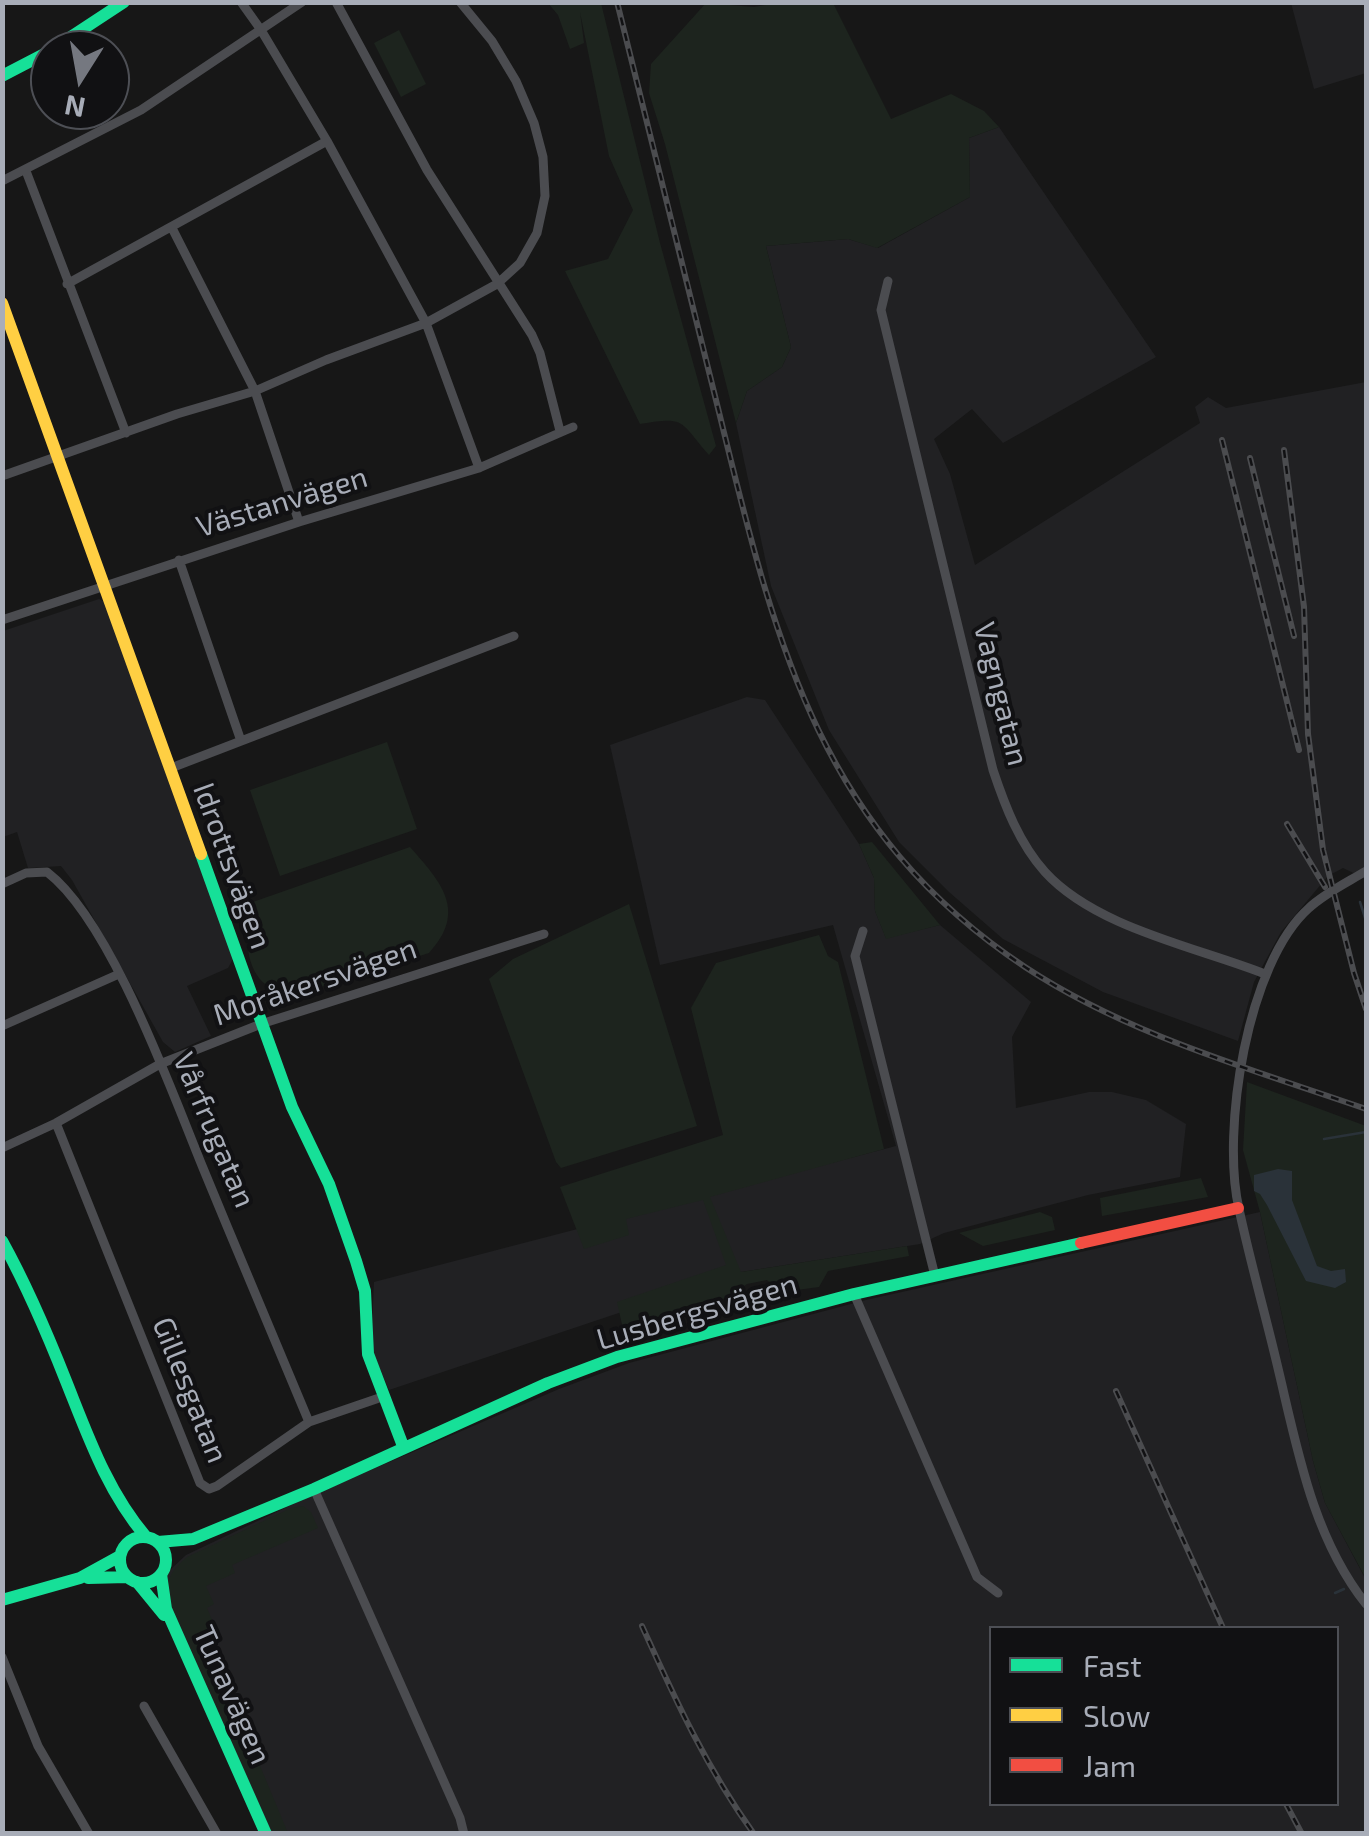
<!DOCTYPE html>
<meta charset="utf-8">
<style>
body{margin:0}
#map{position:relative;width:1369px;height:1836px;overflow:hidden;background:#171717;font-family:"Exo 2",sans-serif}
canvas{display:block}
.frame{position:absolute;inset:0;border:5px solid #a8adb8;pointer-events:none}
.legend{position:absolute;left:989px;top:1626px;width:350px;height:180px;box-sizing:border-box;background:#111113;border:2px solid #4d4f55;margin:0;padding:12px 18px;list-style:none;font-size:30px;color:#a8adb8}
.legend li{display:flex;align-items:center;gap:20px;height:50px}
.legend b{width:50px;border:2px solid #4d4f55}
.north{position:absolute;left:30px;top:30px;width:100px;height:100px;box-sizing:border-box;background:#111113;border:2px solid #4d4f55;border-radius:50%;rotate:191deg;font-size:28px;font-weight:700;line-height:40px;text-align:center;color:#a8adb8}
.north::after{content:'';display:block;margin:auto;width:35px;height:45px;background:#757880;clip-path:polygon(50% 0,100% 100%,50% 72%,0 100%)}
</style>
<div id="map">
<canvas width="1369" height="1836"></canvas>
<div class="frame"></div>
<ul class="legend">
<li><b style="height:12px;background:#16e098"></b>Fast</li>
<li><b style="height:12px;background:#ffcf43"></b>Slow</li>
<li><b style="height:12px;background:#f24e42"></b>Jam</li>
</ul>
<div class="north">N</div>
</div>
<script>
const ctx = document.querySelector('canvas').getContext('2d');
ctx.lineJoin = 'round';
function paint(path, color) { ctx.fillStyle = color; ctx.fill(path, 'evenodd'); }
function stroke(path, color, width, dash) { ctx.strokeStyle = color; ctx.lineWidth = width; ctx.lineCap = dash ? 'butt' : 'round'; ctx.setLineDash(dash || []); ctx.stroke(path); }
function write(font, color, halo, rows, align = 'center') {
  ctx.font = font + ' "Exo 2",sans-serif'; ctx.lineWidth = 8; ctx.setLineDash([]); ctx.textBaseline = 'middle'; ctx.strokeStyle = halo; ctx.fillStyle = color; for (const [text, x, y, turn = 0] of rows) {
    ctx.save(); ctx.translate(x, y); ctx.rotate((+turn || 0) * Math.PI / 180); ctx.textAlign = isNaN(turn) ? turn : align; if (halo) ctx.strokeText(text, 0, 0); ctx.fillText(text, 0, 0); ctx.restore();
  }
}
paint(new Path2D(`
 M1291 3H1366V73L1314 89Z
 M999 127 1156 357 1003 443 972 409 934 439 950 474 975 565 1200 423 1195 407 1208 397 1226 408 1366 382V879L1343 868 1328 876 1281 932 1254 982 1238 1041 1103 992 1003 939 949 892 899 842 829 730 771 586 736 423 747 391 782 367 791 347 766 246 848 239 878 248 970 197 969 138Z
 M99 599 105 602 234 957 228 968 187 986 211 1036 175 1052 163 1042 72 880 61 866 28 868 17 832 3 837V631Z
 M747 697 765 700 859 844 874 878 875 911 886 938 940 925 1031 1002 1012 1037 1016 1108 1089 1092H1112L1146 1100 1186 1124 1180 1177 1088 1195 944 1233 920 1244 741 1272 389 1390 371 1348 374 1282 896 1146 833 925 660 965 610 745Z
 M1260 1212 1313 1461 1325 1503 1366 1580V1833H272L165 1596 164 1582 169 1571 186 1555 306 1498 559 1389 629 1363 866 1300ZM992 1628H1336V1804H992Z`), '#212123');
paint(new Path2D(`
 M548 3H601L660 243 716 446 709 455C679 421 687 416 640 424L565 271 608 259 633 210 609 156 580 12 584 43 570 49 558 15Z
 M706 3 754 7 777 3H833L891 119 951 94 984 111 999 127 969 138 970 197 877 248 848 239 766 246 791 347 782 367 747 391 736 423 665 144 649 93 651 64Z
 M399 30 426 84 401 97 374 43Z
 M387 742 417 829 280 876 250 790Z
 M872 842 940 925 886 939 875 911 874 878 859 844Z
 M410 847C441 882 468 911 429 953L302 993C245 997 243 945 250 903Z
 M629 904 697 1126 561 1168 556 1162 489 979 513 959Z
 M819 935 828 956 838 962 884 1149 710 1197 741 1272 907 1246 909 1256 828 1271 819 1287 782 1292 767 1280 747 1284 729 1297 623 1329 617 1302 726 1265 703 1200 626 1219 629 1235 584 1249 560 1187 723 1135 691 1008 716 963Z
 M1247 1082 1366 1126V1579L1325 1503 1313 1461 1260 1212 1243 1150Z
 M1201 1178 1208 1197 1102 1216 1100 1198Z
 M1040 1212 1052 1217 1055 1230 983 1246 959 1233Z
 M303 1506 311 1512 318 1528 232 1565 235 1573 206 1586 214 1604 207 1608 220 1639 210 1646 288 1833H273L168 1598C166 1578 172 1570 187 1557L291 1508Z`), '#1d241e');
paint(new Path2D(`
 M1278 1169 1292 1171V1200L1317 1266 1331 1271 1345 1269 1346 1282 1335 1288 1306 1281 1267 1205 1260 1194 1254 1191V1175Z`), '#2a3239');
stroke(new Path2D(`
 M1360 902 1366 921
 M1324 1139 1366 1132
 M1335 1593 1344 1589`), '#2a3239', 2.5);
stroke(new Path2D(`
 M241 2 261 30 327 141 426 323 479 468
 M336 2 427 170 532 335 540 353 560 431
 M26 171 126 433
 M2 181 141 110 302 2
 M172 228 255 391 299 522
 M888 281 881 310 993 770C1005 806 1019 843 1045 872 1096 928 1197 947 1265 974
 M67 284 327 141
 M2 476 177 414 255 391 326 360 426 323 497 284 520 263 537 233 545 196 543 157 534 123 516 81 492 41 460 2
 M179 560 241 741
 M2 620 299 522 479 468 573 427
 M171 768 514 636
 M1366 871C1348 882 1325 893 1309 908 1247 963 1221 1131 1239 1209 1250 1261 1265 1313 1277 1364 1297 1447 1312 1536 1366 1604
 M2 884 26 873 47 872C111 921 171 1090 203 1168 238 1253 274 1338 309 1422
 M863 931 855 956 935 1276
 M2 1026 119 974
 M56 1123 200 1483 209 1489 217 1486 309 1422 382 1397
 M2 1148 56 1123 160 1064 261 1024 544 934
 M854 1294 977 1577 998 1593
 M314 1489 460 1818 464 1834
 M2 1657 38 1746 89 1834
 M144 1706 217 1834`), '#4b4c50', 9);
stroke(new Path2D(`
 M51 50 124 2
 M2 76 50 51
 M201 854 292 1107 329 1184 356 1261 365 1291 368 1354 403 1446
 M2 1241C27 1286 47 1333 66 1381 88 1436 107 1491 146 1537
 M120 1560a23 23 0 1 1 46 0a23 23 0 1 1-46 0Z
 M158 1542 193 1539 314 1489 548 1383 617 1357 854 1294 1081 1243
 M161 1574 166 1609 266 1834
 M88 1578 127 1577
 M137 1582 164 1615
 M2 1600 80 1578 120 1556`), '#16e098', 12);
stroke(new Path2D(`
 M2 303 201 854`), '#ffcf43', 12);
stroke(new Path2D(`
 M1081 1243 1238 1208`), '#f24e42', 12);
const rail = new Path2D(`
 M617 2C649 130 681 257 712 384 771 620 807 822 1025 967 1128 1035 1251 1069 1366 1109
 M1222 440 1299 750
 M1284 450 1304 607 1308 734 1323 850 1354 973 1366 1009
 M1250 458 1294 636
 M1287 824 1325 887
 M1116 1391 1223 1628
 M642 1626C676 1701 706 1767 754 1834
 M1286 1804 1302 1834`);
stroke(rail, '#4b4c4f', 6);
stroke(rail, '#111113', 2.5, [8]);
write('30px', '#a8adb8', '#111113', [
 ["Västanvägen",282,502,-17],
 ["Vagngatan",1001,694,76],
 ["Idrottsvägen",232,866,70],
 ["Moråkersvägen",315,982,-19],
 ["Vårfrugatan",214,1130,67],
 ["Lusbergsvägen",697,1312,-16],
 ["Gillesgatan",190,1390,68],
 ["Tunavägen",232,1695,66]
]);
</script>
